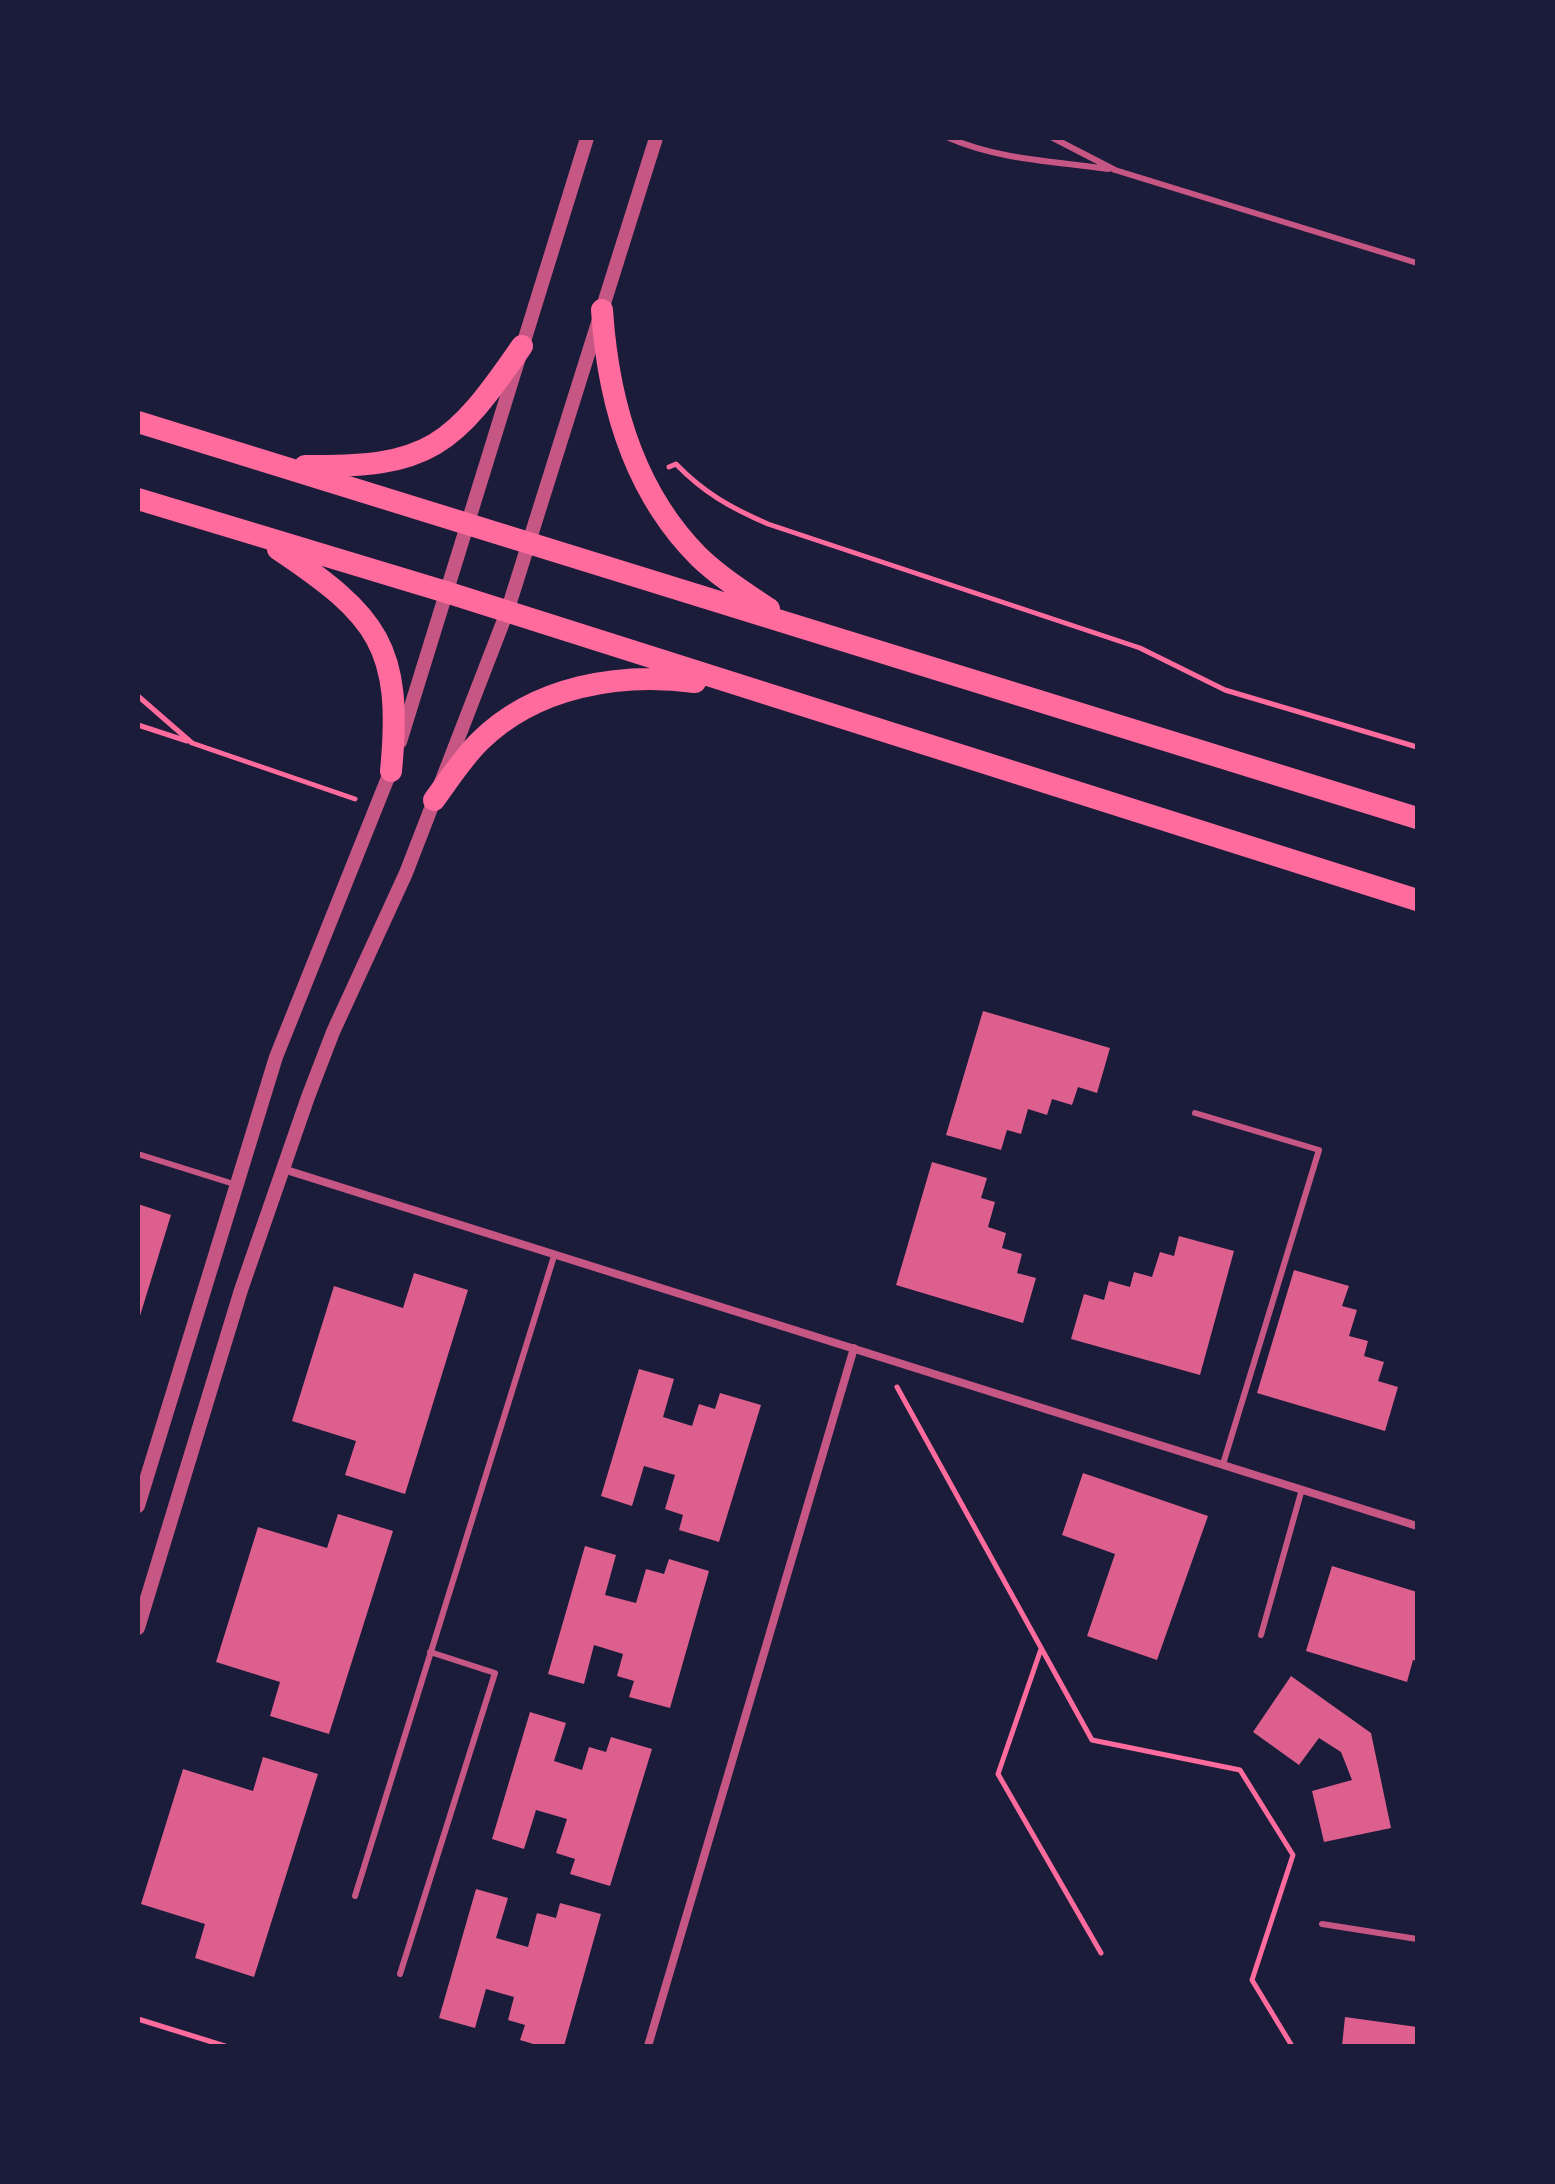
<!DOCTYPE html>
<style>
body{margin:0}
#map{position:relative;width:1555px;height:2184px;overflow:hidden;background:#1b1b3a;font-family:Barlow,sans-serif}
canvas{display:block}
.frame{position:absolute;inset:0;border:140px solid #1b1b3a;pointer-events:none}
</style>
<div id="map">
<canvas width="1555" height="2184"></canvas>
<div class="frame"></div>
</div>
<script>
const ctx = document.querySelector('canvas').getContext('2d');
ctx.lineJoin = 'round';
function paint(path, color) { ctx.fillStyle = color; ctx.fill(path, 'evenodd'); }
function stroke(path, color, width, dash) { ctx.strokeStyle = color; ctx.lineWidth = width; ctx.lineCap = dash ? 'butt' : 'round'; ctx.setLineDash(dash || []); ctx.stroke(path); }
paint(new Path2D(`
 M983 1011 1110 1048 1097 1093 1078 1087 1072 1105 1052 1099 1047 1115 1028 1109 1021 1134 1007 1130 1001 1150 946 1135Z
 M932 1162 987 1178 981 1198 995 1202 988 1227 1006 1233 1002 1248 1022 1254 1017 1273 1036 1278 1023 1323 896 1285Z
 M138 1204 171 1215 139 1319H138Z
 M1179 1236 1234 1251 1200 1375 1071 1339 1084 1294 1104 1300 1109 1281 1130 1287 1134 1272 1152 1277 1160 1252 1174 1256Z
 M1294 1270 1349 1286 1342 1306 1357 1310 1349 1336 1368 1341 1364 1356 1384 1362 1378 1381 1398 1387 1385 1431 1257 1393Z
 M414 1273 468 1290 405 1494 345 1475 356 1441 292 1421 334 1286 403 1308Z
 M639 1369 674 1379 663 1417 692 1426 699 1404 715 1409 720 1393 761 1405 719 1542 679 1530 683 1515 665 1509 675 1475 644 1466 632 1506 601 1496Z
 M1083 1473 1208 1516 1157 1660 1087 1636 1115 1554 1062 1535Z
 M338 1514 393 1531 329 1734 270 1716 280 1682 216 1662 258 1527 327 1548Z
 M585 1546 616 1555 605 1595 636 1603 646 1569 664 1574 669 1559 709 1571 670 1708 629 1697 634 1681 617 1676 623 1654 594 1645 584 1684 548 1674Z
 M1332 1566 1417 1592V1661L1413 1660 1407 1682 1306 1651Z
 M1291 1676 1371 1733 1391 1828 1324 1842 1312 1791 1352 1780 1341 1752 1319 1738 1299 1765 1253 1732Z
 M530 1712 566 1723 554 1761 582 1770 589 1747 606 1752 611 1737 652 1749 610 1886 570 1874 575 1859 556 1853 567 1819 536 1810 524 1849 492 1839Z
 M263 1757 318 1774 254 1977 195 1958 205 1924 141 1904 183 1769 253 1791Z
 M476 1889 508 1898 496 1938 528 1947 537 1913 556 1918 560 1903 601 1914 564 2046H540L520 2040 525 2025 508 2020 514 1997 486 1989 475 2028 439 2018Z
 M1345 2017 1417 2027V2046H1342Z`), '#dd5f8e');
stroke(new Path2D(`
 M669 467 676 464C704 493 731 508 768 524L1140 648 1225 690 1417 747
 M138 696 192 743 355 799
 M138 725 187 741
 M897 1387 1092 1740 1240 1770 1293 1855 1252 1980 1292 2046
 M1041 1649 998 1774 1101 1953
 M138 2019 225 2046`), '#ff6b9d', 5);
stroke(new Path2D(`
 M949 138C1000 160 1053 161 1108 169
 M1053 138 1115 170 1417 263
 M1195 1113 1319 1150 1223 1464
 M138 1154 237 1185
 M1261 1635 1302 1489
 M355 1896 554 1256
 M1322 1924 1417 1939
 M400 1974 495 1673 430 1652`), '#c65784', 6);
stroke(new Path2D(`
 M283 1169 1417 1526
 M648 2046 854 1348`), '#c65784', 8);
stroke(new Path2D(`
 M400 742 587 138
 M138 1506 276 1057 393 765
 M138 1628 241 1290 308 1097 333 1032 406 873 507 612 656 138`), '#c65784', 14);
stroke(new Path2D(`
 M602 310C608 401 633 491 699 557 720 577 745 593 769 609
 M138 422 1417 818
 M305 466C430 468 453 446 522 346
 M138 499 446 592 1417 900
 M278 549C378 616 403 647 391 771
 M434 800C448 781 462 759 479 742 535 686 620 672 695 682`), '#ff6b9d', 22);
</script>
